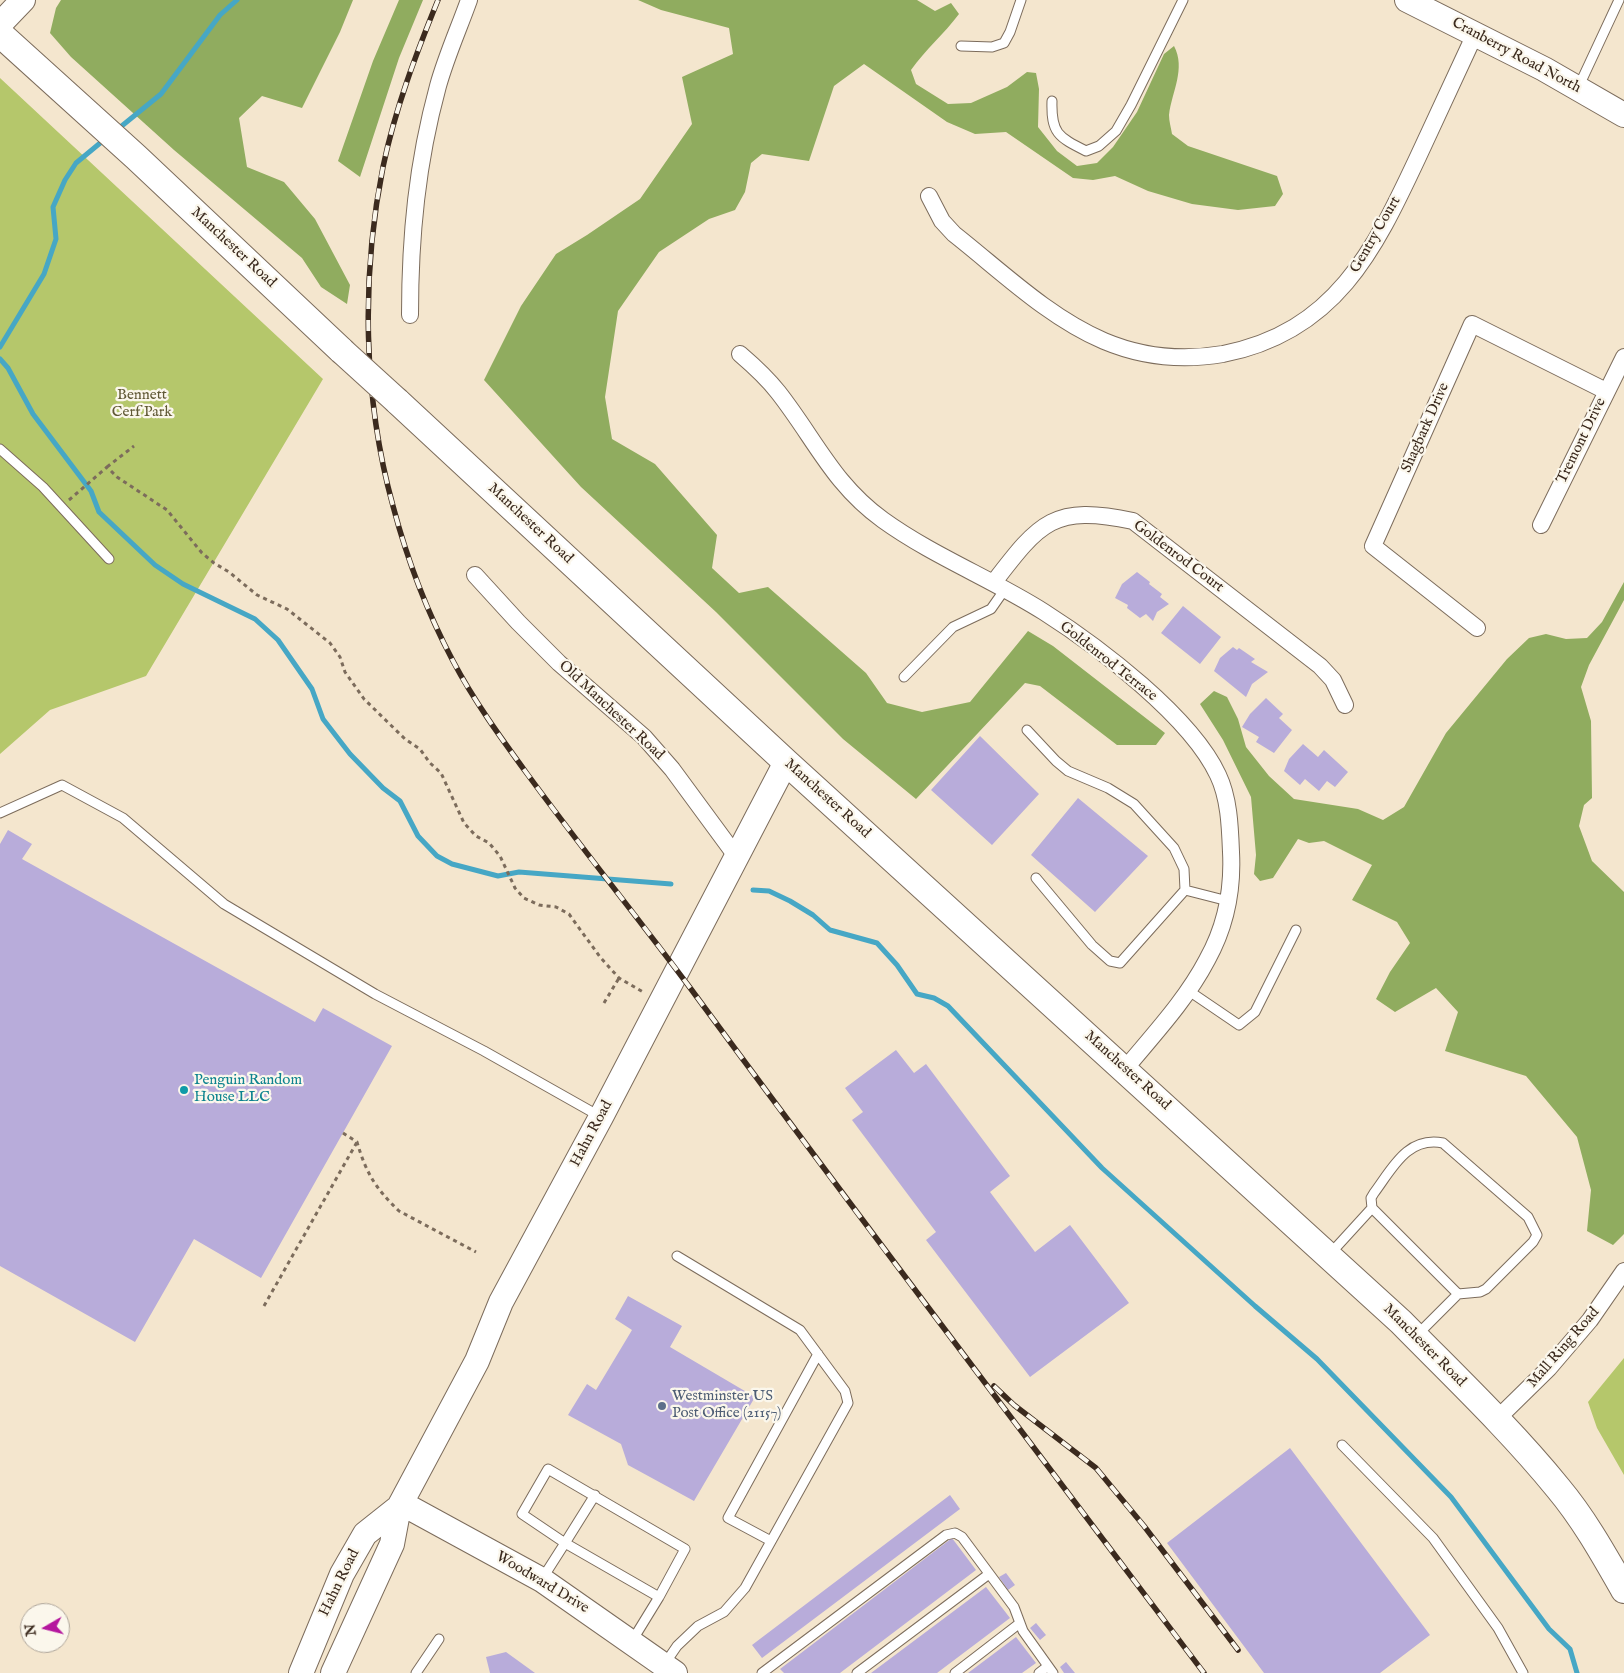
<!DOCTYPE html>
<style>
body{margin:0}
#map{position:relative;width:1624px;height:1673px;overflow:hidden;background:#f4e6ce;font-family:"IM FELL English",serif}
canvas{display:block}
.north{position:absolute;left:20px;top:1603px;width:50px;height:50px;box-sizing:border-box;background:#fbf7ec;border:1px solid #aea59a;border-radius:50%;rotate:262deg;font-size:14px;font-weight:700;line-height:20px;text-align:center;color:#3b2a1e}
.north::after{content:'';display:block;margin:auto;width:18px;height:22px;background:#b5179e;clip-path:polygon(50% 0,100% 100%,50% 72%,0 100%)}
</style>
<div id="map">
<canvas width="1624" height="1673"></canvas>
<div class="north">N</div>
</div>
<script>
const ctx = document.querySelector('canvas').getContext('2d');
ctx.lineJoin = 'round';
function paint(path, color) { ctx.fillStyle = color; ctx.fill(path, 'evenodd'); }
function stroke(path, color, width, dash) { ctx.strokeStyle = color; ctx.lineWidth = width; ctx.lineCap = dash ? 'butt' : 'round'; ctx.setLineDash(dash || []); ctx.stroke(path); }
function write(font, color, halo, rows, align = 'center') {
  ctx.font = font + ' "IM FELL English",serif'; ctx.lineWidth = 4.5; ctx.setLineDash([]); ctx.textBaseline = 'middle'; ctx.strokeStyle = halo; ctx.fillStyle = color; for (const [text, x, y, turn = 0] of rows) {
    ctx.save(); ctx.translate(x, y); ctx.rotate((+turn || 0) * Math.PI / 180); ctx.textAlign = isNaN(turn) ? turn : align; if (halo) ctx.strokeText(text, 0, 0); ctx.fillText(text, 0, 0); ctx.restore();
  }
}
paint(new Path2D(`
 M0 78 323 379 146 676 50 710 0 754Z
 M1624 1358V1475L1597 1428 1588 1402Z`), '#b5c76b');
paint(new Path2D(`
 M61 0H353L340 32 302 108 262 96 239 118 247 167 284 182 315 219 350 285 347 304 321 287 302 258 174 150 71 57 50 33 56 8Z
 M399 0H423L399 58 360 177 338 161 373 61Z
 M638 0H917L935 11 951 3 959 14C944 34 925 50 911 70L916 84 948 104 971 103 1007 87 1027 72 1036 73 1039 89 1038 127 1057 151 1077 166 1097 163 1113 147 1137 112 1164 54 1174 46C1186 69 1172 91 1169 115 1169 121 1171 128 1172 134L1188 146 1277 176 1283 194 1275 206 1238 210 1192 204 1148 191 1115 176 1093 180 1073 178 1006 132 975 134 947 122 864 64 834 86 809 161 762 154 751 163 745 192 735 210 709 219 659 252 618 311 605 397 612 439 655 464 717 535 712 568 739 593 768 587 866 673 887 703 922 712 970 702 1028 631 1053 646 1165 733 1156 745H1117L1040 686 1025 683 916 799 843 739 716 612 581 487 484 380 521 306 556 254 587 235 640 199 692 124 682 77 733 54 729 28 661 10Z
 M1624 582V600L1589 665 1581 687 1591 721 1592 798 1584 805 1579 826 1592 861 1624 892V1234L1613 1245 1587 1231 1591 1190 1577 1137 1526 1076 1445 1051 1458 1012 1436 988 1395 1012 1376 999 1390 972 1410 943 1397 922 1352 900 1372 865 1324 841 1309 843 1298 839 1273 878 1260 881 1254 874 1256 855 1251 797 1223 740 1200 704 1214 691 1227 697 1238 719 1246 747 1269 776 1294 799 1358 809 1383 820 1404 807 1446 733 1507 659 1529 638 1546 634 1566 639 1587 638 1602 622Z`), '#90ac5f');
stroke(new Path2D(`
 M118 129 161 94 220 15 237 0
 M0 347 44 274 56 239 53 207 65 180 76 163 105 139
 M0 359 8 368 33 414 91 491 99 512 155 565 183 584 255 619 278 640 312 689 323 719 350 754 383 788 400 801 418 836 437 856 452 864 498 876 519 872 671 884
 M753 890 769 891 790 901 813 915 830 930 877 943 897 965 917 994 934 998 948 1006 1102 1168 1255 1306 1317 1359 1451 1497 1549 1629 1570 1649 1577 1673`), '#46a7c5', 5);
paint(new Path2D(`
 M1137 572 1150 582 1149 584 1162 594 1160 597 1169 604 1157 612 1153 621 1146 614 1140 618 1127 608 1128 605 1115 598 1122 584Z
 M1183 606 1221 637 1200 664 1161 633Z
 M1233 647 1237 650 1239 648 1255 659 1251 662 1268 672 1252 684 1246 697 1214 671 1220 658Z
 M1266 698 1283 714 1279 718 1292 730 1274 753 1256 742 1259 737 1242 727 1250 714Z
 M980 736 1039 794 992 845 931 790Z
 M1303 744 1318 757 1324 750 1348 772 1335 787 1327 781 1319 791 1305 779 1300 785 1284 771 1289 759Z
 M1078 798 1148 856 1095 912 1031 855Z
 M8 830 32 844 22 859 315 1022 323 1008 392 1046 261 1278 194 1239 135 1342 0 1266V844Z
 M896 1050 914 1073 926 1064 1010 1176 990 1192 1035 1252 1070 1225 1129 1303 1030 1377 926 1240 936 1232 852 1120 863 1112 845 1088Z
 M628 1296 682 1326 670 1347 755 1397 694 1501 628 1465 621 1444 568 1415 587 1384 596 1390 632 1330 615 1319Z
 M1290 1448 1430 1635 1380 1673H1264L1167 1543Z
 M950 1495 960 1509 762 1658 752 1645Z
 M952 1538 976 1570 840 1673H784L780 1669Z
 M1006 1573 1015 1585 1008 1590 999 1577Z
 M986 1587 1010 1618 937 1673H871Z
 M1036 1623 1046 1635 1040 1640 1030 1628Z
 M1016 1637 1036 1663 1022 1673H968Z
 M506 1652 535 1673H490L486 1657Z
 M1066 1662 1075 1673H1064L1060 1667Z`), '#b8acda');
const lane = new Path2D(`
 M961 46 992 47 1004 43 1010 32 1021 0
 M1578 88 1619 0
 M1052 101C1051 133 1058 137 1086 151L1099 146 1116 131 1131 105 1183 0
 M0 449 43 487 109 559
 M904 677 953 627 991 609 1005 589
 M1027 730 1056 761 1068 771 1108 788 1134 804 1174 848 1184 869 1185 890
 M0 813 62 785 123 818 224 904 375 994 484 1051 601 1117
 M1036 878 1092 945 1110 961 1120 963 1185 890 1228 901
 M1189 991 1239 1025 1255 1012 1296 930
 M1372 1208 1371 1198 1374 1193C1392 1169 1407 1136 1443 1143L1528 1217 1537 1235 1533 1242 1486 1289 1480 1292 1458 1294
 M1330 1254 1372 1208 1458 1294 1417 1335
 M1342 1445 1433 1538 1498 1628 1523 1673
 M595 1495 565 1543 522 1514 548 1469 685 1549 659 1597 632 1641
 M771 1541 728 1518 818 1354
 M542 1579 565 1543 659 1597
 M664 1665 677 1646 698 1626 724 1612 745 1588 848 1403 845 1391 800 1330 677 1256
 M416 1673 439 1639
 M762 1673 946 1535 955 1533 962 1537 1014 1607 1023 1631 1053 1673
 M857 1673 989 1574
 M955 1673 1020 1623
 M1039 1673 1048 1666`);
const street = new Path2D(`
 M929 196 942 221 954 234C1001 271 1048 317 1104 341 1142 357 1182 361 1223 354 1335 332 1374 251 1418 157 1437 116 1456 75 1475 34
 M410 315C410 236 417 163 438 86 446 57 459 28 469 0
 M740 354C754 366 767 378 778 392 815 439 833 484 883 520 933 556 992 579 1044 612 1099 647 1191 717 1218 775 1229 798 1230 826 1231 852 1233 890 1226 926 1207 960 1186 1000 1154 1034 1125 1069
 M1541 525 1624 357
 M475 575 518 622 559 663 644 737 672 769 736 856
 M994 582C1040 522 1054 504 1133 521L1320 666 1333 680 1345 705
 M1477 628 1373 546 1472 324 1606 391
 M1497 1419 1549 1368 1590 1320 1624 1271`);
const secondary = new Path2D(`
 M1407 0 1544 69 1624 115
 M0 24 23 0
 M401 1503 542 1580 675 1673
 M301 1673 342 1574 365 1534 399 1507
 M333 1673 392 1544 399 1507 477 1361 501 1302 601 1117 786 762`);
const primary = new Path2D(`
 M0 34 136 157 342 351
 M397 401 786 762 1401 1322C1454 1376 1510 1429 1558 1488 1584 1519 1604 1555 1624 1590`);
stroke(lane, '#7c6c5c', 11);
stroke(street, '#7c6c5c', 18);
stroke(secondary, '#7c6c5c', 26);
stroke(primary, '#7c6c5c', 28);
stroke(new Path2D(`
 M107 467 134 446
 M69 500 107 467 117 477 167 510 202 553 214 563 229 572 257 595 287 609 330 643 340 657 345 672 364 699 405 739 420 749 430 763 441 773 464 823 476 836 489 843 500 856 515 888 524 898 539 905 556 907 569 914 600 957 619 978 643 992
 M604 1003 619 978
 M343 1133 357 1142C366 1173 376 1189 399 1211L476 1252
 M264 1306 357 1142`), '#7c6c5c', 3, [4, 4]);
stroke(lane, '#fff', 9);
stroke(street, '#fff', 16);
stroke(secondary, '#fff', 24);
stroke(primary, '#fff', 26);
const rail = new Path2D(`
 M438 0C416 54 395 109 383 167 361 277 363 397 393 506 407 559 427 612 453 661 474 701 501 738 528 775 580 846 635 914 688 985 858 1216 1031 1444 1204 1673
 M994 1386 1014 1405 1096 1468 1144 1526 1238 1650`);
stroke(rail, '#3b2a1e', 5.5);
stroke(rail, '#fbf7ec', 4, [11]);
const primaryBridge = new Path2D(`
 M342 351 397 401`);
stroke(primaryBridge, '#7c6c5c', 28, []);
stroke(primaryBridge, '#fff', 26);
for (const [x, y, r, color] of [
 [184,1090,5,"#0f9aa8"],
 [662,1406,5,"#5c6f8a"]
]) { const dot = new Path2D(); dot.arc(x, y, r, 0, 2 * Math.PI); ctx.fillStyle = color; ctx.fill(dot); stroke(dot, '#fbf7ec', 2); }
write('15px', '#3b2a1e', '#fbf7ec', [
 ["Cranberry Road North",1516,56,28],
 ["Gentry Court",1376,235,-60],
 ["Manchester Road",233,248,43],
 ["Shagbark Drive",1426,428,-66],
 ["Tremont Drive",1582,441,-64],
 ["Manchester Road",530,524,43],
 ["Goldenrod Court",1178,557,37],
 ["Goldenrod Terrace",1108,662,38],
 ["Old Manchester Road",611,711,43],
 ["Manchester Road",827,799,42],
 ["Manchester Road",1127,1071,42],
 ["Hahn Road",592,1134,-62],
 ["Manchester Road",1424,1346,45],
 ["Mall Ring Road",1564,1348,-49],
 ["Hahn Road",340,1583,-64],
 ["Woodward Drive",542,1583,31]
]);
write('15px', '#605935', '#fbf7ec', [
 ["Bennett",142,396],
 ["Cerf Park",142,413]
]);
write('15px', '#0d838f', '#fbf7ec', [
 ["Penguin Random",194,1081],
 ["House LLC",194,1098]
], 'left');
write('15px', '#4e5e75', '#fbf7ec', [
 ["Westminster US",672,1397],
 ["Post Office (21157)",672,1414]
], 'left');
</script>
